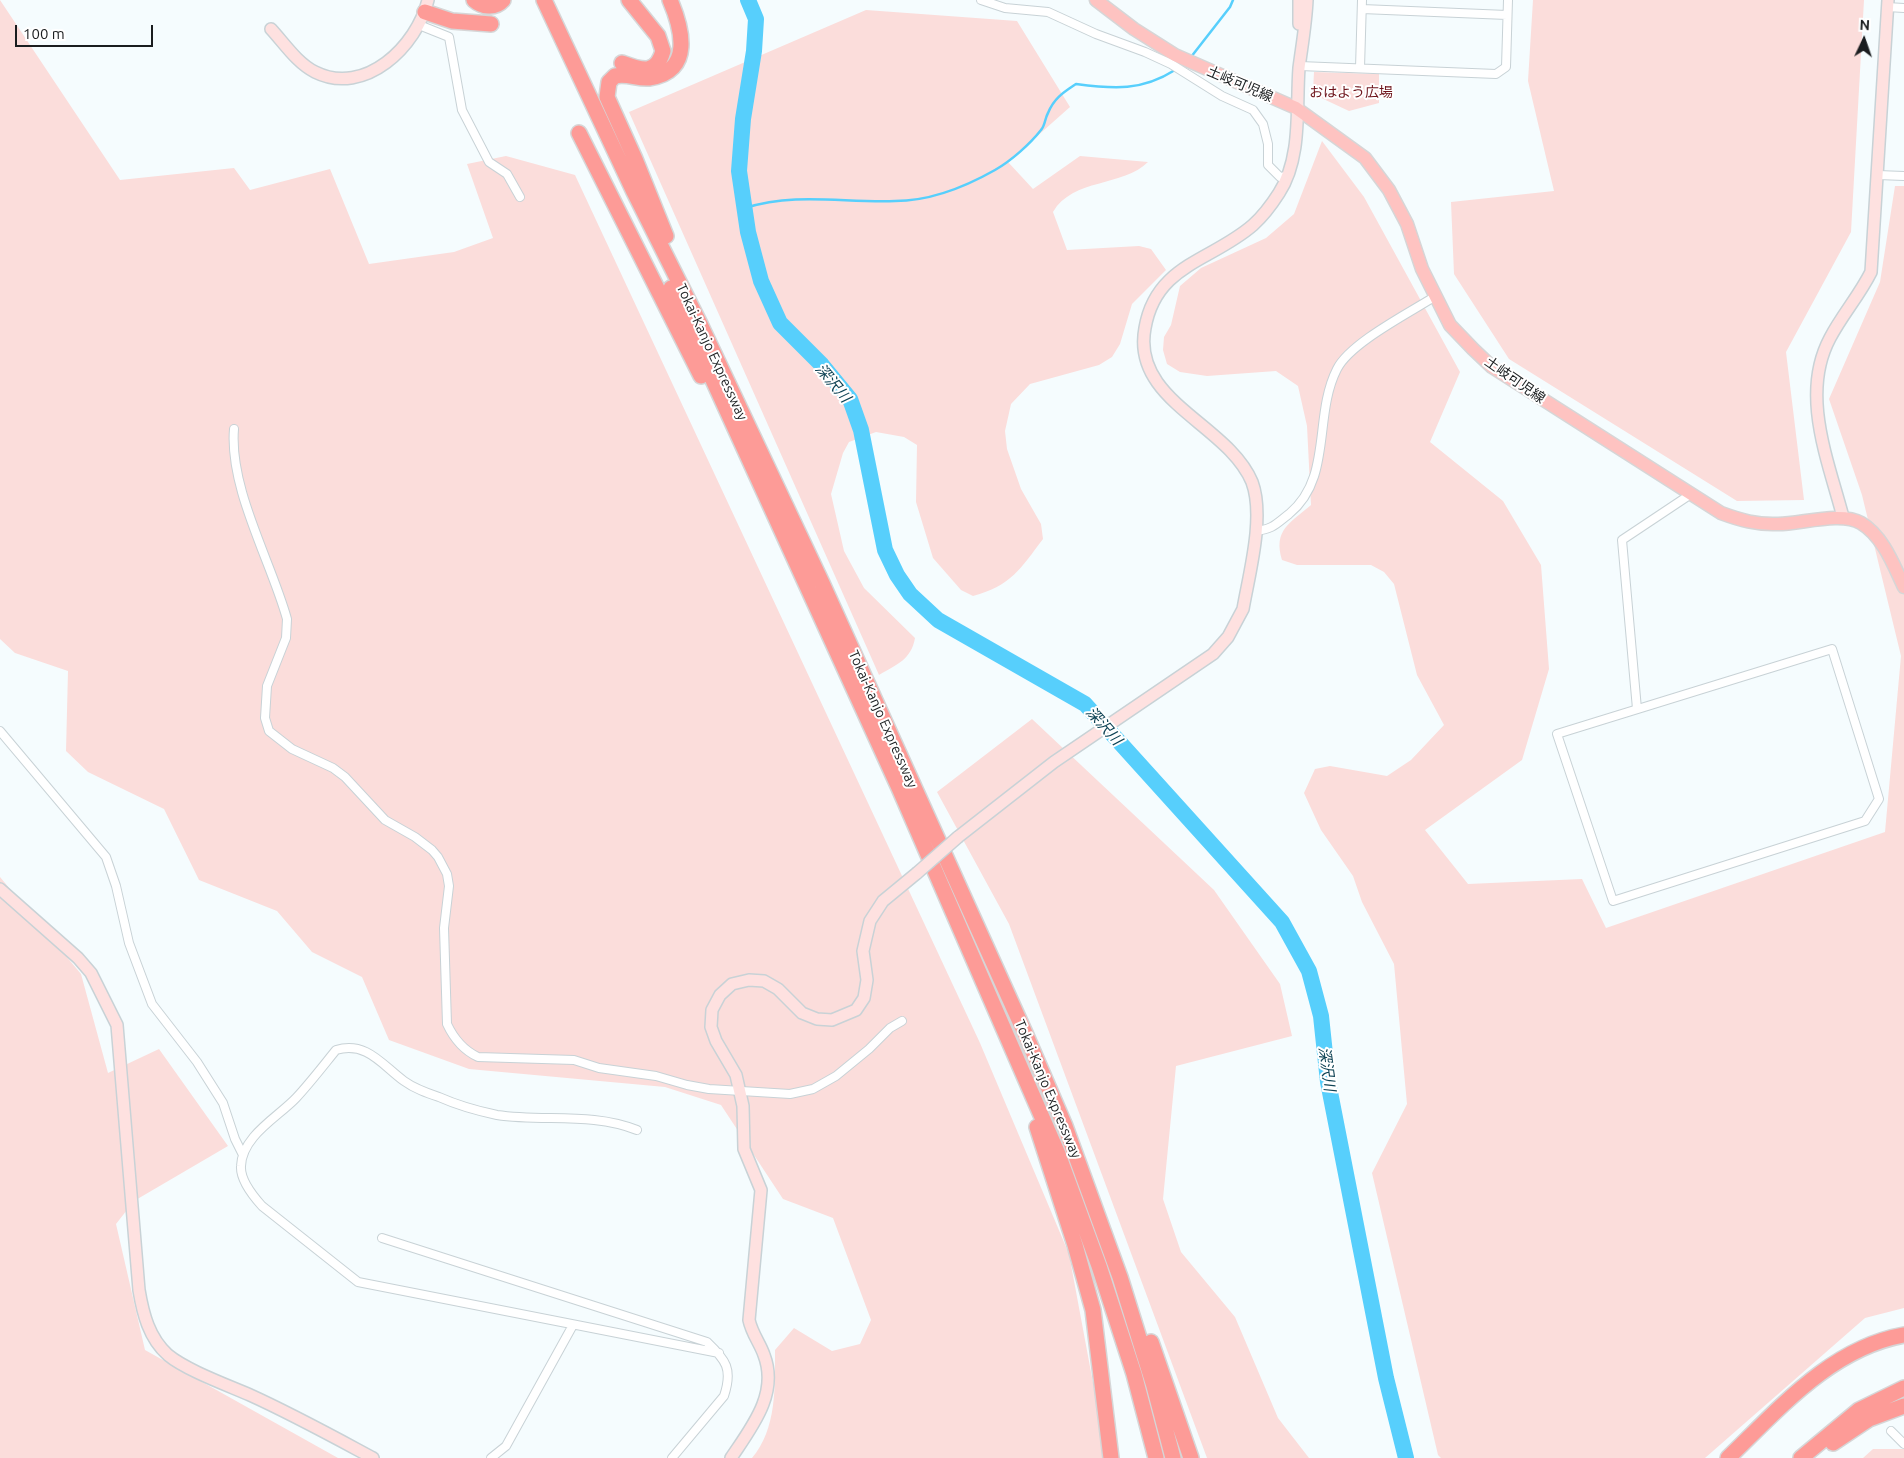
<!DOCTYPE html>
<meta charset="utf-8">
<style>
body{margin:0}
#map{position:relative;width:1904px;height:1458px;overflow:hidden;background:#f5fcfe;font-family:Ubuntu,sans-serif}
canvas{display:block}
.north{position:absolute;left:1839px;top:15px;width:50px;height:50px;-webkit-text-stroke:4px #fff;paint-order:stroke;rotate:3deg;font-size:14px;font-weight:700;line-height:20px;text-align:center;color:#1a1d1f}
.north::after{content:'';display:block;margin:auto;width:18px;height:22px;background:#1a1d1f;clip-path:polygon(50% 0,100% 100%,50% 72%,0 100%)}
.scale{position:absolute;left:15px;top:25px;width:138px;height:22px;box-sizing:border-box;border:2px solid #1a1d1f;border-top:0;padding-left:6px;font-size:15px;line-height:18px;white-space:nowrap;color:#1a1d1f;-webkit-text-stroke:4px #fff;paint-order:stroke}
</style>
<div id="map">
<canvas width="1904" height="1458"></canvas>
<div class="north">N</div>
<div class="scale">100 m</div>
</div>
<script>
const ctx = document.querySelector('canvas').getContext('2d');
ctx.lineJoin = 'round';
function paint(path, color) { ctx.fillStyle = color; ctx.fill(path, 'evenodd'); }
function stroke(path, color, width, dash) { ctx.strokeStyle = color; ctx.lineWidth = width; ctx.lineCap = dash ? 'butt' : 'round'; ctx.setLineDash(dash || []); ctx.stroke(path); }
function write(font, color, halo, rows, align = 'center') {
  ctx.font = font + ' Ubuntu,"Noto Sans JP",sans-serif'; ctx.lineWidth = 4; ctx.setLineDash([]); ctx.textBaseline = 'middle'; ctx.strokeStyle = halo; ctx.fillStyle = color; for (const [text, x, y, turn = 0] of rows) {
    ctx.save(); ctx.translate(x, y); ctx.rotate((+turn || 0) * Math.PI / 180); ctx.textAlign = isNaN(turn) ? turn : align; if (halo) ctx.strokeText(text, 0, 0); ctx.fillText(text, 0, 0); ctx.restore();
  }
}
paint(new Path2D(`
 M0 0 120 180 234 168 250 190 330 169 369 264 454 252 493 238 467 164 506 156 575 175 980 1043 1069 1254 1107 1458H752C777 1429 775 1386 775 1350L794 1328 832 1351 860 1344 871 1320 833 1218 783 1199 721 1105 665 1087 469 1069 389 1040 362 977 312 952 277 911 199 880 164 809 88 772 66 751 68 671 15 653 0 639Z
 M1533 0H1864L1851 232 1786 352 1804 500 1737 501 1509 359 1454 274 1451 202 1554 191 1528 81Z
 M866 10 1017 21 1070 107 1008 162 1033 189 1080 156 1148 162C1123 187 1073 178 1053 212L1067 250 1139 246 1151 249 1166 270 1132 304 1120 344 1112 357 1099 365 1030 384 1011 404 1005 431 1007 449 1021 489 1041 524 1043 539C1021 568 1011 586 973 596L961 590 933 558 916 502 917 445 904 437 876 432 849 442 843 453 831 494 844 551 864 588 915 638C911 660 897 664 879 675L629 112Z
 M1314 72 1379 74V103L1349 111 1317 96 1313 91Z
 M1322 141 1364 197 1460 372 1430 442 1503 501 1541 565 1549 669 1522 760 1425 830 1468 884 1582 879 1606 928 1885 832 1901 656 1862 495 1829 399 1880 282 1895 186H1904V1308L1865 1318 1705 1458H1441L1438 1455 1372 1173 1407 1104 1394 964 1362 902 1353 876 1321 830 1304 793 1315 769 1330 766 1387 776 1411 760 1444 725 1417 675 1394 584 1384 572 1371 565H1297L1282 560C1273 530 1290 523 1311 505L1307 426 1298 386 1276 371 1207 376 1180 372 1167 364 1163 350 1164 337 1171 325 1180 286 1201 268 1266 238 1294 214Z
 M1032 719 1214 890 1280 984 1292 1036 1176 1066 1163 1199 1181 1252 1235 1317 1278 1418 1309 1458H1207L1009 924 937 792Z
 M0 877 81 974 108 1073 159 1049 228 1146 134 1201 116 1224 145 1350 338 1458H0Z
 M1873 1449H1904V1458H1863Z`), '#fbdddb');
stroke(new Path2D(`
 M1191 57 1230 7 1233 0
 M745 208C796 192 843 203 895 201 931 201 965 187 995 170 1011 161 1030 144 1041 130 1045 126 1045 118 1048 113 1054 98 1064 92 1076 84 1114 89 1142 91 1175 70`), '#57cffc', 2.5);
stroke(new Path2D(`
 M748 0 756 19 754 51 743 119 739 171 748 232 761 281 780 323 822 365 850 399 861 430 885 550 897 575 910 594 938 620 1085 704 1282 922 1309 971 1321 1016 1328 1082 1386 1378 1406 1458`), '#57cffc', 16);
const street = new Path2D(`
 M981 0 1005 8 1048 12 1096 34 1145 52 1171 64 1222 96 1253 110 1263 124 1268 144V165L1280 177 1287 176
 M1887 7 1904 8
 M1362 9 1507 15
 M419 25 449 37 462 110 489 162 507 174 520 197
 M1300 66 1496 74 1506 67 1508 0
 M1360 68 1362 0
 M1878 175 1904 176
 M234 429C229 489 271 561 287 619L286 638 267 686 265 718 269 731 292 749 333 768 345 777 385 820 415 837 432 850 438 857 447 874 449 886 444 928 447 1024C454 1039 463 1050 478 1057L574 1060 599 1068 656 1076 687 1085 709 1089 790 1094 813 1089 836 1076 869 1049 890 1028 902 1021
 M1256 531C1273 529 1276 524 1289 514 1333 478 1313 416 1337 369 1350 343 1409 313 1434 297
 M1832 649 1879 799 1865 821 1613 901 1557 734Z
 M1637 709 1622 540 1691 494
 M0 731 106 857 116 886 129 943 152 1004 197 1062 223 1103 235 1139 243 1155
 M637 1130C592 1112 544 1122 497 1115 478 1111 457 1105 439 1097 427 1093 415 1089 404 1081 382 1065 367 1041 336 1050 323 1066 310 1083 296 1098 278 1117 242 1136 241 1166 240 1180 253 1196 262 1206L358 1282 719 1353
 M382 1238 707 1342C726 1360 733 1369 724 1396L672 1458
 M1891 1431 1904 1444
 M491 1458 506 1446 573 1325`);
const secondary = new Path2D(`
 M1299 0V24
 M271 29C284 43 297 63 315 72 365 97 417 46 428 0
 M1843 517C1828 460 1800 394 1830 338 1842 315 1859 296 1871 272L1888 0
 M958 837 1054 762 1213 654 1228 637 1243 609C1249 574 1265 517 1252 482 1228 424 1131 401 1145 328 1156 264 1212 261 1253 225 1263 216 1272 204 1279 193 1302 158 1296 108 1299 68 1302 45 1306 23 1307 0
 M0 889 78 958 91 973 117 1025 139 1290C143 1314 149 1338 168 1355 186 1370 227 1385 250 1395 292 1414 332 1436 373 1458
 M731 1458C751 1428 779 1394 764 1355 760 1343 752 1334 749 1320L761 1190 744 1149 743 1106 736 1075 716 1041 711 1027 712 1010 720 995 732 984 749 980 764 981 778 989 802 1013 817 1019 832 1020 856 1010 864 998 867 980 863 951 870 921 883 901 917 873`);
const primary = new Path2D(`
 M1096 0 1134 29 1175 55 1296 108 1365 158 1389 190 1407 224 1422 269 1450 325 1473 349 1492 367 1721 513C1740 520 1757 525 1778 524 1801 524 1841 511 1861 523 1883 536 1894 566 1904 587`);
const highway = new Path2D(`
 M474 0C482 7 495 9 503 0
 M544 0 634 192 700 324 822 583 1025 1033 1065 1126 1120 1277 1154 1386 1173 1458
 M425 12 452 21 491 24
 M622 63C641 70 656 76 663 51L658 36 629 0
 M579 133 701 376
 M666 236 635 159 607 97 609 82 615 76C627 73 637 79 649 78 694 72 682 28 670 0
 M671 288 899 788 1058 1154 1099 1266 1134 1374 1156 1458
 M1037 1127 1075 1245 1093 1310 1111 1458
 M1151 1342 1191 1458
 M1833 1443 1869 1419 1904 1406
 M1728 1458C1779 1409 1831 1348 1904 1335
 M1801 1458 1859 1410 1904 1388`);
stroke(street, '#c8d2d6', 10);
stroke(secondary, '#c8d2d6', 14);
stroke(primary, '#d6d6d7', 15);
stroke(highway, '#d6d6d7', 18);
stroke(street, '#fff', 8);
stroke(secondary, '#fee1e0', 11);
stroke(primary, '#fec3c1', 12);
stroke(highway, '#fd9b97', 15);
const secondaryBridge = new Path2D(`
 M917 873 958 837`);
stroke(secondaryBridge, '#c8d2d6', 14, []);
stroke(secondaryBridge, '#fee1e0', 11);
write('14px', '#1a1d1f', '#fff', [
 ["土岐可児線",1240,84,23],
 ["Tokai-Kanjo Expressway",712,352,65],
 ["土岐可児線",1515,380,35],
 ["Tokai-Kanjo Expressway",883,719,66],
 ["Tokai-Kanjo Expressway",1048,1089,67]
]);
write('14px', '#6d131a', '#fff', [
 ["おはよう広場",1351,92]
]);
write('italic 15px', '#0e4355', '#fff', [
 ["深沢川",833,383,50],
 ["深沢川",1104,726,48],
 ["深沢川",1327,1069,82]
]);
</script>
